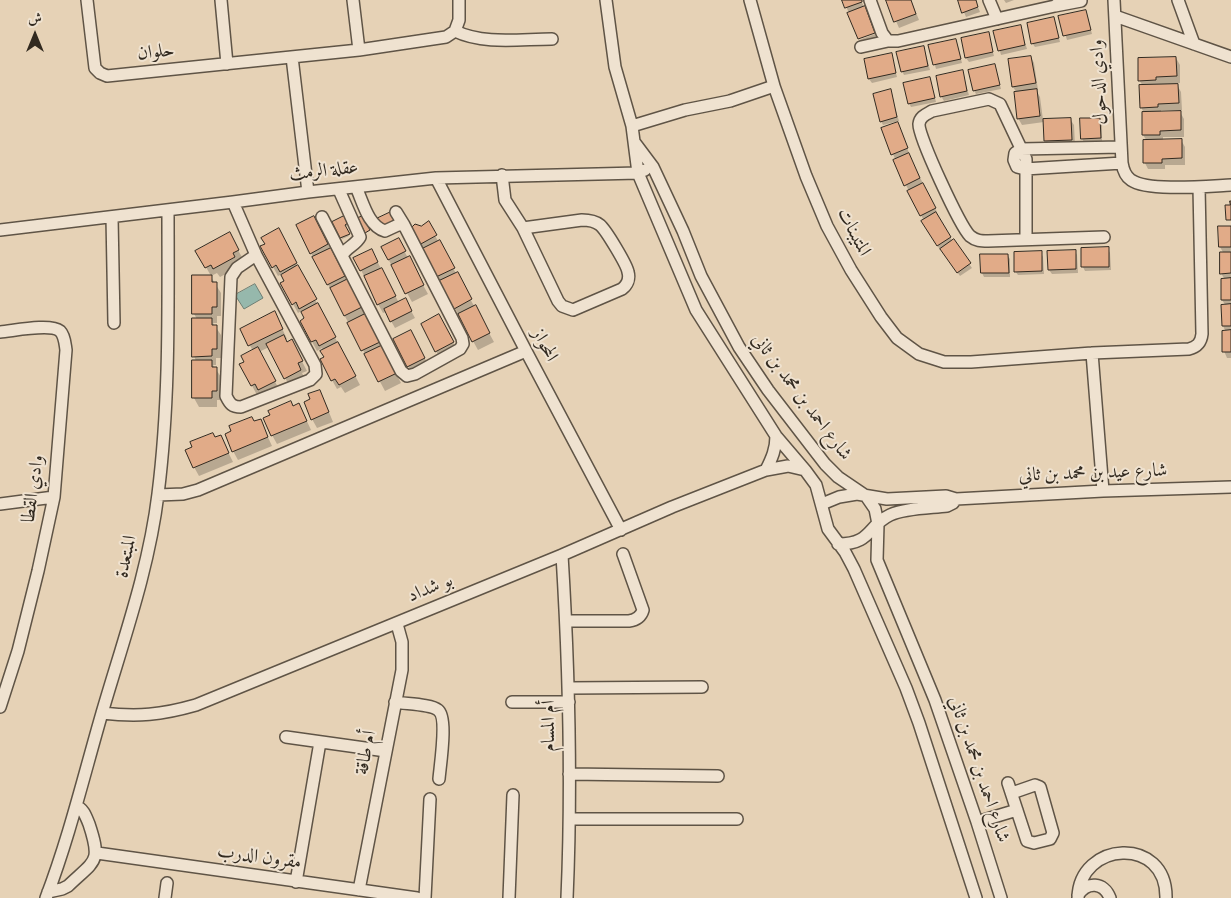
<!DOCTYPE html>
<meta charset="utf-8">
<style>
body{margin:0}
#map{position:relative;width:1231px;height:898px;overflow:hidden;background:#e6d2b6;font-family:"Sorts Mill Goudy",Amiri,serif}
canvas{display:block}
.north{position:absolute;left:10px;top:10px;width:50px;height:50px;-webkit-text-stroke:4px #efe2d0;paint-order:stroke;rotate:0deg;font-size:14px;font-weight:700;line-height:20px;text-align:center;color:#322a20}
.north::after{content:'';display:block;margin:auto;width:18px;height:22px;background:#322a20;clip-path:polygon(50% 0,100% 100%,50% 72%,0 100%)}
</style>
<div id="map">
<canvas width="1231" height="898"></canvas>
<div class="north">ش</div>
</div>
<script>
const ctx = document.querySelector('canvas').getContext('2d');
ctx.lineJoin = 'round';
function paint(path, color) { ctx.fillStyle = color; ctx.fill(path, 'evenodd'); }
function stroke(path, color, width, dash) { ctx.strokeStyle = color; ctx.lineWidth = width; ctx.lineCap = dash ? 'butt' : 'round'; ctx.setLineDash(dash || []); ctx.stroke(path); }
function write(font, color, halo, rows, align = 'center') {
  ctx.font = font + ' "Sorts Mill Goudy",Amiri,serif'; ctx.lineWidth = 4; ctx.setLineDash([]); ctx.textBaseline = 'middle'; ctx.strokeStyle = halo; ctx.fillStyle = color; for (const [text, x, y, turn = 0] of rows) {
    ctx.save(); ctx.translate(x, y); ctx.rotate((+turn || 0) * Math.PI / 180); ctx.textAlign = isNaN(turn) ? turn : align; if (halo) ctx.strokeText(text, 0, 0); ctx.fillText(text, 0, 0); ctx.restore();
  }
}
const water = new Path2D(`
 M255 284 263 298 244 309 235 295Z`);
paint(water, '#96b8ac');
stroke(water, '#6e7f74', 1);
paint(new Path2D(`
 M843 0H861L866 12 849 13Z
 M887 0H911L919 20 899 28Z
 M959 0H975L980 12 966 17Z
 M1004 0H1014L1006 3Z
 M1086 11 1092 34 1067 40 1060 17Z
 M1054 19 1060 42 1035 47 1032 43Z
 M1020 26 1027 49 1001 55 995 32Z
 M988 33 994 56 969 62 966 58Z
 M875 34 876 37 861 43 859 40Z
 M956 40 962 63 936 69 930 46Z
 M924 47 930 70 904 75 902 71Z
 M891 54 897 77 872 83 869 79Z
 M1031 57 1034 63 1038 90H1036L1040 97 1043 120 1070 119 1074 125 1075 146 1049 147 1045 141 1044 122 1022 125 1018 118 1017 93 1013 87Z
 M1176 58 1180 65V83H1176L1181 92 1182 110H1161V113L1180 112 1184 119V137H1163V141L1181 140 1185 147V165H1165V169H1148L1145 163 1147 141 1143 135 1144 113 1141 107 1143 86 1139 80Z
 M995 66 1001 89 976 94 974 90Z
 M962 72 969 95 944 101 941 96Z
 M930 78 936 102 911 107 909 103Z
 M890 91 899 121 883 125 881 121Z
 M1099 119 1102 123V142L1084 143 1082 138Z
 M900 128 909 153H908L937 212 935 213 953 242 972 268 960 276 941 249 940 250 923 221H924L906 185 893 154Z
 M344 218 348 225 345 227 349 236 342 239 333 223Z
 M428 223 494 342 478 350 412 231Z
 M319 227 401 383 385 391 311 253Z
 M1220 227H1231V358H1227L1224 351 1226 332 1223 326 1226 306 1222 300 1225 280 1221 273 1224 254 1220 247Z
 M229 234 243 259 239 267 220 277 217 273 211 276 197 251Z
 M283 239 360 385 345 393 341 387 337 389 332 380 321 360 325 358 323 351 322 348 317 351 301 321 306 319 301 311 298 313 293 304 286 281 282 274 278 276 262 247Z
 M398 240 428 294 412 302 382 248Z
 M1108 249 1110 253 1111 270 1085 271 1083 267Z
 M1075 251 1077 255 1078 273 1052 274 1049 270Z
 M1041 253 1043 257 1044 274 1018 275 1015 271Z
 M1007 255 1010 259V277H984L982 273 981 256Z
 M355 258 376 259 399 303 405 300 415 318 395 328 386 312 383 313 378 304Z
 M211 277 221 293V316H217V323H213L221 335V358H216V365H213L221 377V400H217V407H199L194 398 196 361 194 356 197 319 194 314Z
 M279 322 287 339 285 340 296 350 307 371 302 373 305 379 290 387 269 347 259 352 280 391 264 399 261 393 257 395 241 365 245 363 253 351 241 329Z
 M444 325 458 352 441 360 436 351Z
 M395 340H416L429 367 413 375Z
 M312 400H324L333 422 317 428 312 419Z
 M299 404 311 430 277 444 272 435 293 407Z
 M260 420 272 446 238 460 233 451 254 423Z
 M220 436 233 462 199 476 194 467 214 439Z`), '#0003');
const building = new Path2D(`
 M842 0H862V2L845 8Z
 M886 0H911L916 14 894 22Z
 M958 0H976L978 7 962 13Z
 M865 6 875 33 858 39 847 13Z
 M1086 10 1091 30 1063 36 1058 16Z
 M1054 17 1059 38 1031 44 1027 23Z
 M1021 25 1025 45 998 51 993 31Z
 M989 32 993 52 965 58 961 38Z
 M956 39 961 59 933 65 928 45Z
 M924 46 928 66 901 72 896 52Z
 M892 53 896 73 868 79 864 59Z
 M1031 56 1036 83 1012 87 1008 59Z
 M1176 57 1177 76 1156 77V80L1138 81V58Z
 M995 64 1000 85 973 91 968 70Z
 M963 70 967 91 940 97 936 76Z
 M930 77 935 98 908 104 903 83Z
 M1178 84 1179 103 1158 104V107L1140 108 1139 85Z
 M891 89 897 117 880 122 873 94Z
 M1037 89 1040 116 1017 119 1014 92Z
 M1181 111V130L1160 131V135H1142V112Z
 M1071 118 1072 140 1044 141 1043 119Z
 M1080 118H1100L1101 138 1081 139Z
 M898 122 908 148 891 155 881 128Z
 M1182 139V158L1162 159V163H1143V140Z
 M909 153 920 178 904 186 893 160Z
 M923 183 936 208 920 216 907 191Z
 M1230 201H1231V220H1226L1225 205H1230Z
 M393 211 397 220 381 228 376 219Z
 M936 212 951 237 937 246 921 221Z
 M314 216 328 244 310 254 296 225Z
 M344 216 348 223 345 225 350 234 340 238 332 222Z
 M363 216 370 230 365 233 358 218Z
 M429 221 437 235 419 245 411 228 415 224 421 226Z
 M1218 226H1231V247H1219Z
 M279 228 297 263 280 272 276 265 272 268 260 246 265 244 261 238Z
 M230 232 239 250 233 253 235 257 213 269 211 265 205 268 195 251Z
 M399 238 406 251 388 260 381 247Z
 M954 239 971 263 957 273 940 249Z
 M440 240 455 268 436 277 422 249Z
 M1109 247V267H1081V248Z
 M331 248 345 276 327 285 312 257Z
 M372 249 378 262 360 271 353 258Z
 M1076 250V269L1048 270 1047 251Z
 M1042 251V271L1014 272V252Z
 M1220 252H1231V273L1220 274Z
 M980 254H1008L1009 273H981Z
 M410 256 424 285 405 294 391 265Z
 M298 265 317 299 299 309 296 302 292 305 280 283 284 281 281 275Z
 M382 268 396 296 377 305 364 276Z
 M458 272 472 299 454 309 439 281Z
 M192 275H212V282H217V307H212V314H192Z
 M1231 278V300H1221V279Z
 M348 279 362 307 344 316 330 288Z
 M406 298 412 311 390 322 384 309Z
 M318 303 336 337 319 346 316 340 311 342 300 321 304 318 301 312Z
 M1231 304V326H1222L1221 305Z
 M476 305 490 333 472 342 458 314Z
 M275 311 283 329 248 346 240 329Z
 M365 314 380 342 361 351 347 323Z
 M439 314 454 342 435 352 421 324Z
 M192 318H212V325H217V349H212V356L192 357Z
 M411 330 425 358 407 367 393 339Z
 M1231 330V352H1222V331Z
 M284 335 287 342 292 339 303 361 298 363 301 370 284 379 266 344Z
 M338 342 356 376 339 385 335 379 331 381 320 359 324 357 320 351Z
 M383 345 397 373 378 382 364 354Z
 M258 347 276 381 258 390 255 384 251 386 239 364 244 362 241 356Z
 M192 360H212V367H217V391H212V398H192Z
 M320 390 329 412 311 420 304 402 310 399 308 394Z
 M291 401 293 406 299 403 307 421 271 436 263 418 270 415 268 411Z
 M252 417 254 421 261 419 268 437 232 452 225 434 231 431 229 426Z
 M213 433 215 437 221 435 229 453 193 468 185 450 192 447 190 442Z`);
paint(building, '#e1ab88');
stroke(building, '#322a20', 1);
const minor = new Path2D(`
 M87 0 95 68 100 73 107 76 359 50
 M221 0 227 64
 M353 0 359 50 446 37 455 31 459 20V0
 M606 0 615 67 632 126 638 173 696 310 776 436 805 470 816 485 828 529 845 552 854 569 906 688 919 723 976 898
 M750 0 774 86
 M870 0 882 33 888 41H898L1055 6 1062 0
 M989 0 997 19
 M1114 0 1122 163C1123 169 1125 176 1131 180 1148 192 1209 186 1231 185
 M1178 0 1194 44
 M1055 6 1081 1
 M1115 16 1231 57
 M455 31C484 45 520 39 552 39
 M861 47 888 41
 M292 57 308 192
 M632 126 685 110 730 101 774 86 806 176 827 226 851 270 881 317 897 338 919 354 944 362H971L1092 353 1189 349C1197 347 1201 343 1202 334L1199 187
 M635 143 653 167 683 231 701 276 739 347 768 390 825 464 838 477 866 496 875 509 878 524 877 560 935 700 977 822 1001 898
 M1121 147 1021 149 1015 153 1014 160 1017 167 1025 169 1122 163
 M502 175 505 200 523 228
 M436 178 526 351 621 530
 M339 190 360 237C355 246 346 247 342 256L401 371 407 376 415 374 460 349 463 344 462 338 404 225H398L385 231C368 226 363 202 356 187
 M233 202 256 255 315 365 316 374 310 380 241 407C232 407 230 404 226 396L231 277 237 268 256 255
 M396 212 404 225
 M112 217 114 323
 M322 217 342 256
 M582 220C588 220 595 221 600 225 606 230 627 265 628 272 630 279 627 285 622 289L573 310 562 306 558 301 523 228Z
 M0 230 233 202 308 192 436 178 638 173 645 170
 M1026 239V159L1000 104 989 99 932 111C927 114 920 116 919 124 918 136 960 226 970 236 976 241 981 241 988 241L1104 237
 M0 332C13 331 50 323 60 331 65 336 65 344 66 350L54 497 38 571 18 651 0 707
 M1092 353 1103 491
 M766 470C772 458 776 449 776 436
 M158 495 183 494 198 490 526 351
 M0 504 54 497
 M822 504 839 497 857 494 887 499 946 496 956 499 1103 491 1231 487
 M838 544C872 544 867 526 890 515 905 508 931 508 947 506L953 503 956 499
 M562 555C569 669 572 784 567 898
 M566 621H629C636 620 641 617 643 610L623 554
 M569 688 702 687
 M395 702C405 704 431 704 438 710 448 717 440 766 439 779
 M512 702H569
 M102 713C138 717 161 715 196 705L562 555 672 507 766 470 788 466 805 470
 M286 737 386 751
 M569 774 718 776
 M1008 783 1027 841 1034 843 1050 839 1053 833 1040 787 1035 785 1012 793
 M570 819H737
 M977 822 1017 810
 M97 853 417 898
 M296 882 320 742
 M359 890 402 670V642L397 624
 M48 892 62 889 68 886C95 860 102 863 89 824 86 817 84 809 76 806
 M1078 895C1087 881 1104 882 1110 898
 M46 898C69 838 84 775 102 713 123 641 149 569 158 494 170 399 168 305 168 210
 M165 898 167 883
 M425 898 430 799
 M509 898 513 795
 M1078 898C1079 841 1167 835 1166 898`);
stroke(minor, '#5f5446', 14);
stroke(minor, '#efe2d0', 11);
write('19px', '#322a20', '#efe2d0', [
 ["حلوان",156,54,-6],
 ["وادي الدحول",1101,82,-93],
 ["عقلة الرمث",324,173,-6],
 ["المتيبنات",852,233,62],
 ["المحواز",543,346,62],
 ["شارع احمد بن محمد بن ثاني",800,398,53],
 ["شارع عيد بن محمد بن ثاني",1093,475,-2],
 ["وادي القطا",35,489,-82],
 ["المبتعدة",128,557,-78],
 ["بو شداد",431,590,-22],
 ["أم المسام",551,726,-90],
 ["أم طاقة",368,753,-79],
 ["شارع احمد بن محمد بن ثاني",977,770,71],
 ["مقرون الدرب",259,859,8]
]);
</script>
